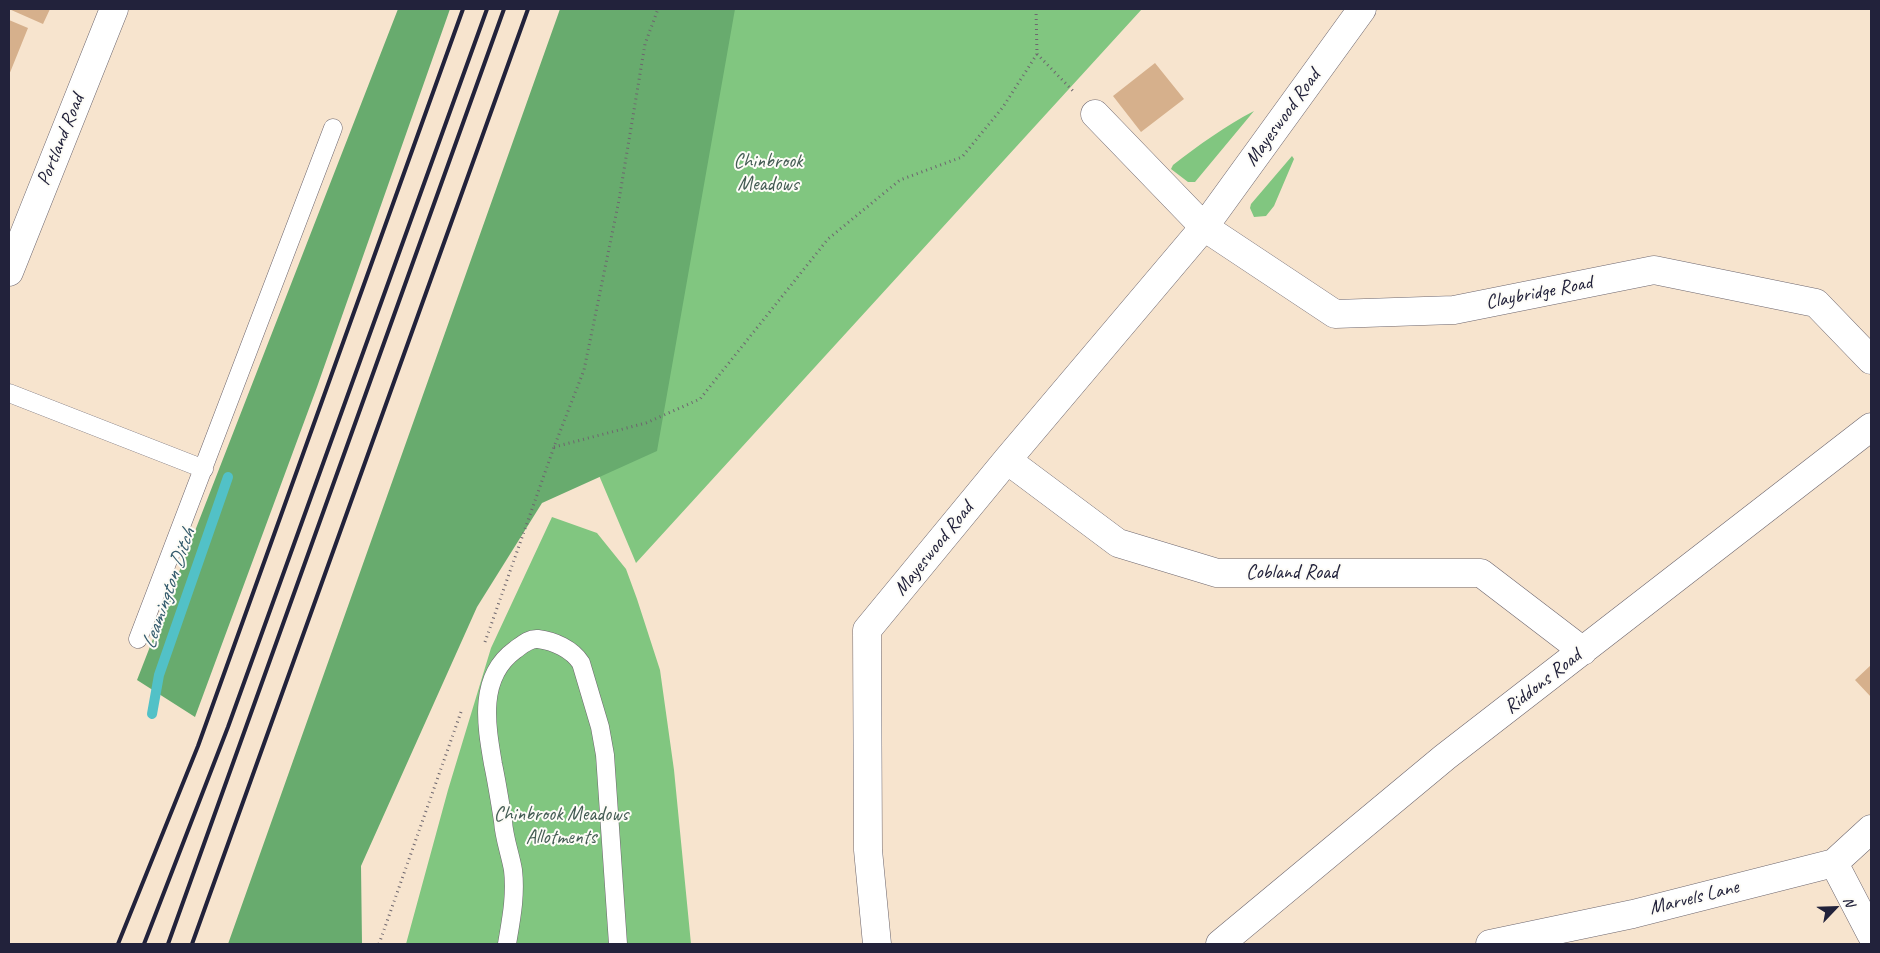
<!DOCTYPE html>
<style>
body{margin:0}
#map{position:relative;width:1880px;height:953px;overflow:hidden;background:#f7e4ce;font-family:Caveat,sans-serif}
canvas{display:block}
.frame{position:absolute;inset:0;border:10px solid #22223b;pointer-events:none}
.north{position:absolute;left:1810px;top:883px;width:50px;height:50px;-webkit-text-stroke:4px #fdfcf7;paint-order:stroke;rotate:66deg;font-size:14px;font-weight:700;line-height:20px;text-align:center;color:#22223b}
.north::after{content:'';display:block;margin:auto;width:18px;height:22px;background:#22223b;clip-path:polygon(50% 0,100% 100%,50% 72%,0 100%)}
</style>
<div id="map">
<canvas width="1880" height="953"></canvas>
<div class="frame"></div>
<div class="north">N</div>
</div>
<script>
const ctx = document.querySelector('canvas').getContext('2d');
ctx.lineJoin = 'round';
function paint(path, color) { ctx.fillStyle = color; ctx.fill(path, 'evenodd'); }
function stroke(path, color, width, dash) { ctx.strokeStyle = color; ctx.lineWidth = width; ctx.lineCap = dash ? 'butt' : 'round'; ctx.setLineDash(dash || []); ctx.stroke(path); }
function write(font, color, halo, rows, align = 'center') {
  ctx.font = font + ' Caveat,sans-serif'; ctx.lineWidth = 4; ctx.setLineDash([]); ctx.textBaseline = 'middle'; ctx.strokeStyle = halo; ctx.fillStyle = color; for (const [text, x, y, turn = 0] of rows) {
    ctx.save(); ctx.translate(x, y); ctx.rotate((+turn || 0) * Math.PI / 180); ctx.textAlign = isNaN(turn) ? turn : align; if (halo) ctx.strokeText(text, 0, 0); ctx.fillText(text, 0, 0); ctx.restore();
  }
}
paint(new Path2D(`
 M640 9H1142L636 563 546 350Z
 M1254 111 1195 182H1188L1171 169 1173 165C1199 145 1225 126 1254 111Z
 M1292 156 1294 159 1274 206 1266 216 1254 217 1250 208 1251 204Z
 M552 517 597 533 626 569 637 599 660 670 674 770 691 944H406L448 790 491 648Z`), '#81c680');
paint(new Path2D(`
 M398 9H450L317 387 195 717 137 680Z
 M560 9H735L657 451 542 503 477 607 361 866 362 944H228Z`), '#68ab6e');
stroke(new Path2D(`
 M152 714 159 675 228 477`), '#52c1c7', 10);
paint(new Path2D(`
 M9 9H50L43 24Z
 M9 20 28 28 9 75Z
 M1155 63 1184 99 1141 132 1113 96Z
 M1871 665V697L1855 680Z`), '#d6b08c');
const lane = new Path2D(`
 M9 393 204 469
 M138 639 333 128
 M507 944C511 920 516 896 513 870 510 853 504 838 503 821 500 802 497 783 493 764 486 724 478 677 515 650 522 645 529 638 538 639 554 641 572 649 581 663L600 727 605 755 618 944`);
const street = new Path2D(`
 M1095 114 1204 227 1335 314 1454 310 1654 270 1816 303 1871 360
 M9 272 114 9
 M1007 460 1118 543 1217 573H1481L1583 651
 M1834 863 1871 934
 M877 944 868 850 867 630 1007 460 1204 227 1362 9
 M1220 944 1445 757 1871 427
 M1490 944 1633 914 1834 863 1871 829`);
stroke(lane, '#6d666e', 19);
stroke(street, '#6d666e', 29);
stroke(new Path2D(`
 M1036 9 1037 54 1075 93
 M554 447 646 423 700 399 828 239 900 180 962 157 1003 107 1037 54
 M485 642 554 447 584 370 619 200 645 44 658 9
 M379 944 461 712`), '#6d666e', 3, [1, 4]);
stroke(lane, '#fff', 18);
stroke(street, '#fff', 28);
stroke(new Path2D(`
 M118 944 198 746 463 9
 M144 944 228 727 487 9
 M168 944 504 9
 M192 944 528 9`), '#22223b', 4);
write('20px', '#22223b', '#fdfcf7', [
 ["Mayeswood Road",1283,118,-54],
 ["Portland Road",61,140,-68],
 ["Claybridge Road",1539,293,-11],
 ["Mayeswood Road",934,549,-51],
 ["Cobland Road",1292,573],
 ["Riddons Road",1543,682,-38],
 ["Marvels Lane",1694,898,-14]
]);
write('20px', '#435b53', '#fdfcf7', [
 ["Chinbrook",768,162],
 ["Meadows",768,185],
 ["Chinbrook Meadows",561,815],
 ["Allotments",561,838]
]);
write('italic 21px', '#335a6c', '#fdfcf7', [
 ["Leamington Ditch",169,589,-71]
]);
</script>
